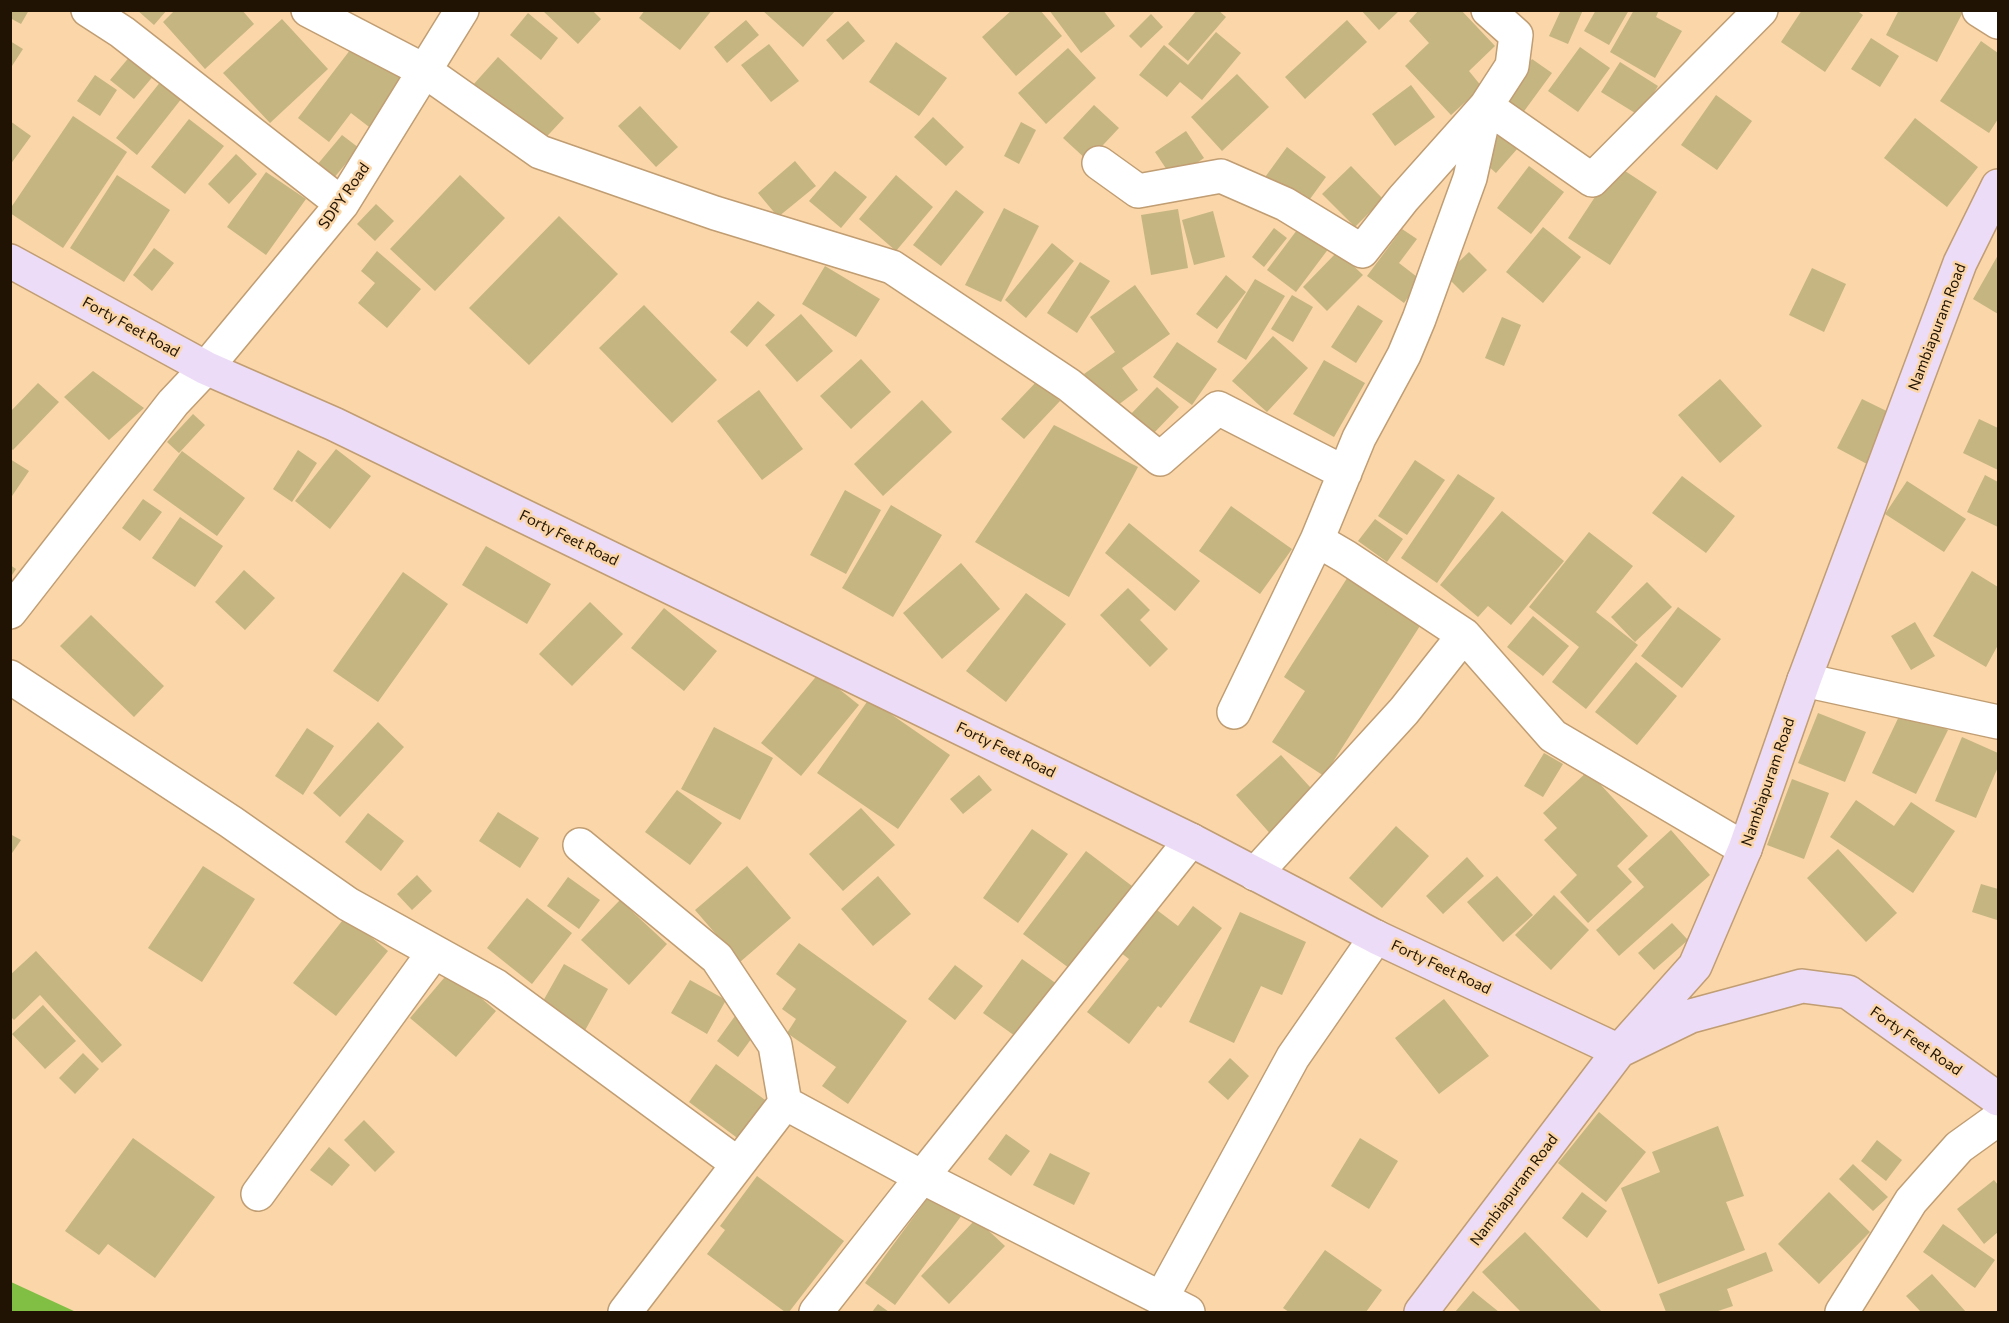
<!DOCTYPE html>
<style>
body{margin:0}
#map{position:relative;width:2009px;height:1323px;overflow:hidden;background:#fad6a9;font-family:Commissioner,sans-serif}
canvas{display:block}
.frame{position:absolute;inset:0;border:12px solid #201303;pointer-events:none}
</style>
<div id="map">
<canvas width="2009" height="1323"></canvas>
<div class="frame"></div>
</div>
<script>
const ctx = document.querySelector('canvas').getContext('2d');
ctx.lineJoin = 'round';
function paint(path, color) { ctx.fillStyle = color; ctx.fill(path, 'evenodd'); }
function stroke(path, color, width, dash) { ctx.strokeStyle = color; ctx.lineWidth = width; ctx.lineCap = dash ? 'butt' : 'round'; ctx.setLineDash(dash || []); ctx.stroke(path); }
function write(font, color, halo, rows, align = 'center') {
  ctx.font = font + ' Commissioner,sans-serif'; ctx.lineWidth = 5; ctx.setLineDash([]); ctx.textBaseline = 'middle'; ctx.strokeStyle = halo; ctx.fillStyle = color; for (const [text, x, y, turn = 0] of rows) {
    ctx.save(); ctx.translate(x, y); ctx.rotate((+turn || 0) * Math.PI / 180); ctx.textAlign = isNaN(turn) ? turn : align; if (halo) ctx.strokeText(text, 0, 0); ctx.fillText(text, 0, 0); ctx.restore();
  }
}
paint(new Path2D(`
 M11 1282 76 1312H11Z`), '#80bf44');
paint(new Path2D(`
 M10 10H29L21 24 10 18Z
 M137 10H167L154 25Z
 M175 10H242L254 24 205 69 163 22Z
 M542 10H592L601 19 578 44Z
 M645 10H712L680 50 639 18Z
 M762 10H836L803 47Z
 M1012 10H1040L1062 36 1016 76 982 37Z
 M1049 10H1103L1115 26 1081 53Z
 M1197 10H1218L1226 17 1188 61 1168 44Z
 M1361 10H1400L1379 30Z
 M1419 10H1461L1495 46 1469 71 1482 87 1451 115 1405 66 1429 43 1409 21Z
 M1561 10H1583L1568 44 1549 36Z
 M1596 10H1629L1609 45 1584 31Z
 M1634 10H1659L1656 17 1682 31 1655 78 1610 52Z
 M1802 10H1856L1863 15 1825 72 1781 42Z
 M1899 10 1963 12 1937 62 1886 35Z
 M528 13 558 38 541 60 510 35Z
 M1151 14 1163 27 1141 48 1129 36Z
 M282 19 328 69 270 123 223 73Z
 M746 20 759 35 727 63 714 47Z
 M1347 20 1367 42 1305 99 1285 77Z
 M848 21 865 41 843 60 826 40Z
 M1216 32 1241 53 1202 100 1180 82 1167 97 1139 75 1164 45 1188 65Z
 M1871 38 1899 56 1880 87 1851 69Z
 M10 41 23 49 10 69Z
 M357 41 410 79 373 130 351 113 329 142 298 118Z
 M1981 41 1998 53V119L1989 133 1940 101Z
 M896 42 947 78 919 116 869 82Z
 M769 44 799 81 771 102 741 65Z
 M1580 47 1610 68 1578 112 1548 91Z
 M1068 48 1096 78 1046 124 1018 93Z
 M131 55 155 74 134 99 110 80Z
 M498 57 564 118 538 146 473 85Z
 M1532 59 1552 73 1522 114 1502 100Z
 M1620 62 1658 86 1640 116 1601 92Z
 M1237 74 1269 107 1222 151 1191 117Z
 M95 75 117 90 100 116 77 101Z
 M165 76 186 93 137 155 116 138Z
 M1411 85 1435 117 1395 146 1372 114Z
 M1716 95 1752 121 1717 170 1681 145Z
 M1094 105 1119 128 1088 161 1063 138Z
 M640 106 678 147 656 167 618 126Z
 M73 116 127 152 63 248 10 213V209Z
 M933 117 964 147 946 166 914 137Z
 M1915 118 1978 167 1947 207 1884 158Z
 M189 119 224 146 185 194 151 167Z
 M10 121 31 136 10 165Z
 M1021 122 1036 130 1019 164 1004 156Z
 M1186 131 1204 158 1173 179 1155 152Z
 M1501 133 1518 148 1496 173 1479 158Z
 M342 135 359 148 333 179 317 165Z
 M1287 147 1326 177 1302 210 1263 180Z
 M236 154 257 174 229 204 208 184Z
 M795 161 816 186 778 217 758 193Z
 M1616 165 1657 192 1610 265 1568 238Z
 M1351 166 1383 199 1355 227 1322 194Z
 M1529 166 1564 192 1531 234 1497 208Z
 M835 171 867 197 841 228 809 201Z
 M266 172 306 199 266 255 227 227Z
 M117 175 170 210 124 282 70 248Z
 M460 175 505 218 435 291 390 249Z
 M896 175 933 207 896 251 859 219Z
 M956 190 984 212 941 266 913 245Z
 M376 204 394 221 375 241 357 224Z
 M1004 208 1039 226 1001 302 965 285Z
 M1178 209 1188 268 1151 275 1141 215Z
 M1213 211 1225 257 1194 265 1182 220Z
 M559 216 618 274 529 365 469 308Z
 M1303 222 1332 244 1296 292 1267 270Z
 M1543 227 1581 257 1543 303 1506 272Z
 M1274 228 1287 238 1264 267 1252 257Z
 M1402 229 1417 239 1399 263 1421 280 1404 303 1367 276Z
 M1052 243 1074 261 1026 318 1005 300Z
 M154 248 174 263 152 291 133 275Z
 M377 251 421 289 387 328 358 303 375 283 361 271Z
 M1338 251 1363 275 1327 311 1303 287Z
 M1469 252 1487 270 1463 293 1445 275Z
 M1998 255V314L1973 299Z
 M1080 262 1110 281 1077 333 1047 313Z
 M825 266 880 299 856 337 802 304Z
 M1812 268 1846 284 1824 332 1789 315Z
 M1226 275 1246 292 1217 329 1196 314Z
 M1255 279 1285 296 1246 360 1217 342Z
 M1135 285 1170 334 1122 368 1138 390 1110 411 1084 374 1115 352 1090 317Z
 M1292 295 1313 307 1293 342 1271 329Z
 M758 301 775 315 747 347 730 332Z
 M644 305 717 380 672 423 599 348Z
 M1358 305 1383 321 1356 363 1331 347Z
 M801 314 833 351 797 382 765 345Z
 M1502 317 1521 325 1504 366 1485 358Z
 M1273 336 1308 368 1267 412 1232 381Z
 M1177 342 1217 369 1192 405 1153 377Z
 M861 359 891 392 851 429 820 396Z
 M1324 360 1365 383 1334 437 1293 414Z
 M93 371 144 408 109 440 64 397Z
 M1720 379 1762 426 1720 463 1678 415Z
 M1038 380 1060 401 1024 439 1001 419Z
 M38 383 59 402 13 450 10 448V412Z
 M1157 387 1179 407 1150 437 1129 416Z
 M759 390 803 449 762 480 717 421Z
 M1862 399 1909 422 1882 472 1837 448Z
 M922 400 952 432 883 496 854 464Z
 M193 414 205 425 179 453 167 442Z
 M1979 419 1998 428V470L1963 453Z
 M1054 425 1138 467 1069 597 975 542Z
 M336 449 371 476 330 529 295 501Z
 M298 450 317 463 292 502 273 489Z
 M182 451 245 498 217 536 153 490Z
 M10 459 29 471 10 499Z
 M1415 460 1445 480 1407 535 1378 516Z
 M1458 474 1495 498 1437 583 1401 558Z
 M1985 475 1998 482V527L1967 512Z
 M1682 476 1735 516 1706 553 1652 513Z
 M1907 481 1966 519 1944 552 1885 514Z
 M845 490 881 510 846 574 810 555Z
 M143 499 162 512 140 541 122 528Z
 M891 505 942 535 893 617 842 588Z
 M1231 506 1292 549 1260 594 1199 551Z
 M1502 511 1564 561 1511 625 1488 606 1478 617 1440 585Z
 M180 517 223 546 195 587 152 558Z
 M1375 519 1403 539 1387 562 1358 541Z
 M1129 523 1200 581 1175 611 1105 553Z
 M1589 532 1633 566 1596 612 1638 645 1586 709 1552 682 1579 647 1529 607Z
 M486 546 551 584 527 624 462 585Z
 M961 563 1000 609 942 659 903 613Z
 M10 565 16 569 10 578Z
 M244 570 275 598 245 630 215 602Z
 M1972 571 1998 587V645L1986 667 1933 636Z
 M403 572 448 604 378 702 333 671Z
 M1351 572 1425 618 1324 776 1272 742 1305 691 1284 677Z
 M1647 582 1672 607 1635 642 1611 617Z
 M1128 588 1150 610 1140 620 1168 649 1150 667 1100 615Z
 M1026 593 1066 624 1006 702 966 671Z
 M590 602 623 634 572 686 539 654Z
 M1678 607 1721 639 1682 688 1641 656Z
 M664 608 717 651 684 691 631 648Z
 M91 615 164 686 134 717 60 646Z
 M1533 616 1569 646 1543 676 1507 647Z
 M1915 622 1935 656 1911 670 1891 636Z
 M1636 662 1677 696 1637 745 1595 712Z
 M819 673 859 705 801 776 761 743Z
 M869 699 950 755 898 829 817 773Z
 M1903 708 1948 730 1916 794 1872 773Z
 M1818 713 1866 732 1845 782 1798 763Z
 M378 722 404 747 340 817 313 793Z
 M714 727 773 758 740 820 681 789Z
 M307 728 334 746 303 795 275 776Z
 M1962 737 1998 753V767L1976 818 1935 801Z
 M1544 753 1563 764 1543 797 1524 786Z
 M1281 755 1319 797 1274 838 1236 795Z
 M1588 771 1648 836 1617 866 1632 882 1588 923 1560 892 1577 875 1544 840 1557 828 1543 813Z
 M979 775 992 790 963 814 950 799Z
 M1792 779 1829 793 1804 859 1767 845Z
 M677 790 722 823 690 865 645 832Z
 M1856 800 1894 826 1911 802 1955 831 1913 893 1830 837Z
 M861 808 895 845 843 891 809 854Z
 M498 812 539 838 520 868 479 841Z
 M368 813 404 841 381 871 345 842Z
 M1396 826 1429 856 1382 908 1349 878Z
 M1032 829 1068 854 1018 923 983 898Z
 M1671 830 1710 875 1619 956 1596 930 1644 887 1628 869Z
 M10 834 21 840 10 856Z
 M1838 849 1897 913 1866 942 1807 878Z
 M1086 851 1132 886 1069 968 1023 934Z
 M1467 857 1484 876 1443 914 1426 896Z
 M203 866 255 899 202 982 148 948Z
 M747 866 791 918 740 962 695 910Z
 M417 875 432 891 412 910 397 894Z
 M878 876 911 914 873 946 841 909Z
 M1497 876 1533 915 1503 942 1467 902Z
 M568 877 600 900 579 929 547 906Z
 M1981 884 1998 889 1997 920 1972 912Z
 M1554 895 1589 930 1551 970 1515 935Z
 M527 898 572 933 532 984 487 948Z
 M620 900 667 944 629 985 581 940Z
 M1149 904 1178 926 1193 906 1222 928 1161 1008 1158 1006 1129 1044 1087 1012 1129 959 1116 949Z
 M1240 912 1306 942 1282 995 1261 986 1234 1043 1189 1022Z
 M346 916 388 951 336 1016 293 983Z
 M1672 923 1688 940 1654 970 1638 953Z
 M799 943 907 1021 848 1104 822 1086 836 1067 787 1033 796 1019 782 1009 796 989 776 974Z
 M36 951 122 1045 102 1063 40 995 14 1020 10 1016V975Z
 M1022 959 1061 987 1022 1041 983 1013Z
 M564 964 608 989 583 1034 538 1010Z
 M955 965 983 986 955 1020 928 999Z
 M450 971 496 1011 456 1057 410 1018Z
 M690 980 726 1000 707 1034 671 1013Z
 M1444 999 1489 1056 1439 1094 1395 1038Z
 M43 1005 76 1041 45 1069 12 1034Z
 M735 1016 757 1031 738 1057 717 1041Z
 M83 1053 99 1069 75 1094 59 1078Z
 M1230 1058 1249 1076 1228 1100 1208 1082Z
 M716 1064 772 1105 744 1143 689 1102Z
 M1599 1112 1646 1152 1606 1202 1558 1163Z
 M364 1120 395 1152 375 1172 344 1140Z
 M1718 1126 1744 1196 1726 1202 1745 1250 1658 1284 1621 1188 1660 1172 1652 1152Z
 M1006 1134 1030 1151 1011 1176 988 1159Z
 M133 1138 215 1197 155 1278 108 1244 99 1255 65 1231Z
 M1360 1138 1398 1161 1369 1209 1331 1186Z
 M1877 1140 1902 1160 1886 1181 1861 1161Z
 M329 1147 350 1165 332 1186 310 1170Z
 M1050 1153 1090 1173 1074 1205 1033 1185Z
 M1853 1164 1888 1197 1873 1211 1839 1179Z
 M757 1176 844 1241 789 1312H785L707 1254 725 1230 720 1226Z
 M1994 1180 1998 1185V1232L1984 1244 1957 1209Z
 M932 1192 962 1215 895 1305 865 1283Z
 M1582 1192 1607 1211 1587 1238 1562 1218Z
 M1829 1192 1870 1232 1819 1284 1778 1244Z
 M976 1219 1005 1246 949 1304 921 1276Z
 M1943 1224 1995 1260 1975 1288 1923 1252Z
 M1525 1232 1602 1312H1521L1482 1272Z
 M1325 1250 1382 1290 1366 1312H1289L1283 1308Z
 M1766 1252 1773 1271 1727 1289 1733 1306 1715 1312H1666L1659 1294Z
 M1932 1274 1966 1312H1921L1906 1296Z
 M1473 1291 1499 1312H1455Z
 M878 1304 889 1312H872Z`), '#c5b581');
const street = new Path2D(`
 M88 10 122 32 342 204
 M308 10 425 71 540 152 715 213 892 267 1069 385 1160 459 1218 408 1345 473
 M1979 10 1998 22
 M1099 163 1138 191 1221 176 1285 204 1362 251 1403 199 1486 106 1592 180 1761 10
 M10 612 173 403 206 368 342 204 462 10
 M1464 635 1553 736 1745 849
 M10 677 231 822 348 904 496 986 738 1164
 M1804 680 1998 722
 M1234 712 1317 540
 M580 845 717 958 775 1045 785 1103
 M1255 874 1404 711 1464 635 1346 557 1317 540 1359 438 1404 355 1419 319 1470 178 1486 106 1512 66 1516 35 1488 10
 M258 1194 434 952
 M1161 1299 1293 1057 1376 937
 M625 1312 785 1103 922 1177 1191 840
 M816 1312 922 1177 1188 1312
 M1842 1312 1911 1201 1959 1147 1998 1119`);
const secondary = new Path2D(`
 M10 261 206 368 334 424 1191 840 1376 937 1619 1051 1691 1016 1802 986 1848 992 1998 1099
 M1421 1312 1619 1051 1695 966 1745 849 1804 680 1960 263 1998 186`);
stroke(street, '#c09d72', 36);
stroke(secondary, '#c09d72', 36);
stroke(street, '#fff', 33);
stroke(secondary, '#eddcf7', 33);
write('15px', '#201303', '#fad6a9', [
 ["SDPY Road",344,196,-55],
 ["Forty Feet Road",131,327,29],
 ["Nambiapuram Road",1937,327,-69],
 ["Forty Feet Road",569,538,26],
 ["Forty Feet Road",1006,750,26],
 ["Nambiapuram Road",1768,782,-71],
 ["Forty Feet Road",1441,967,25],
 ["Forty Feet Road",1916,1041,35],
 ["Nambiapuram Road",1514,1190,-53]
]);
</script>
